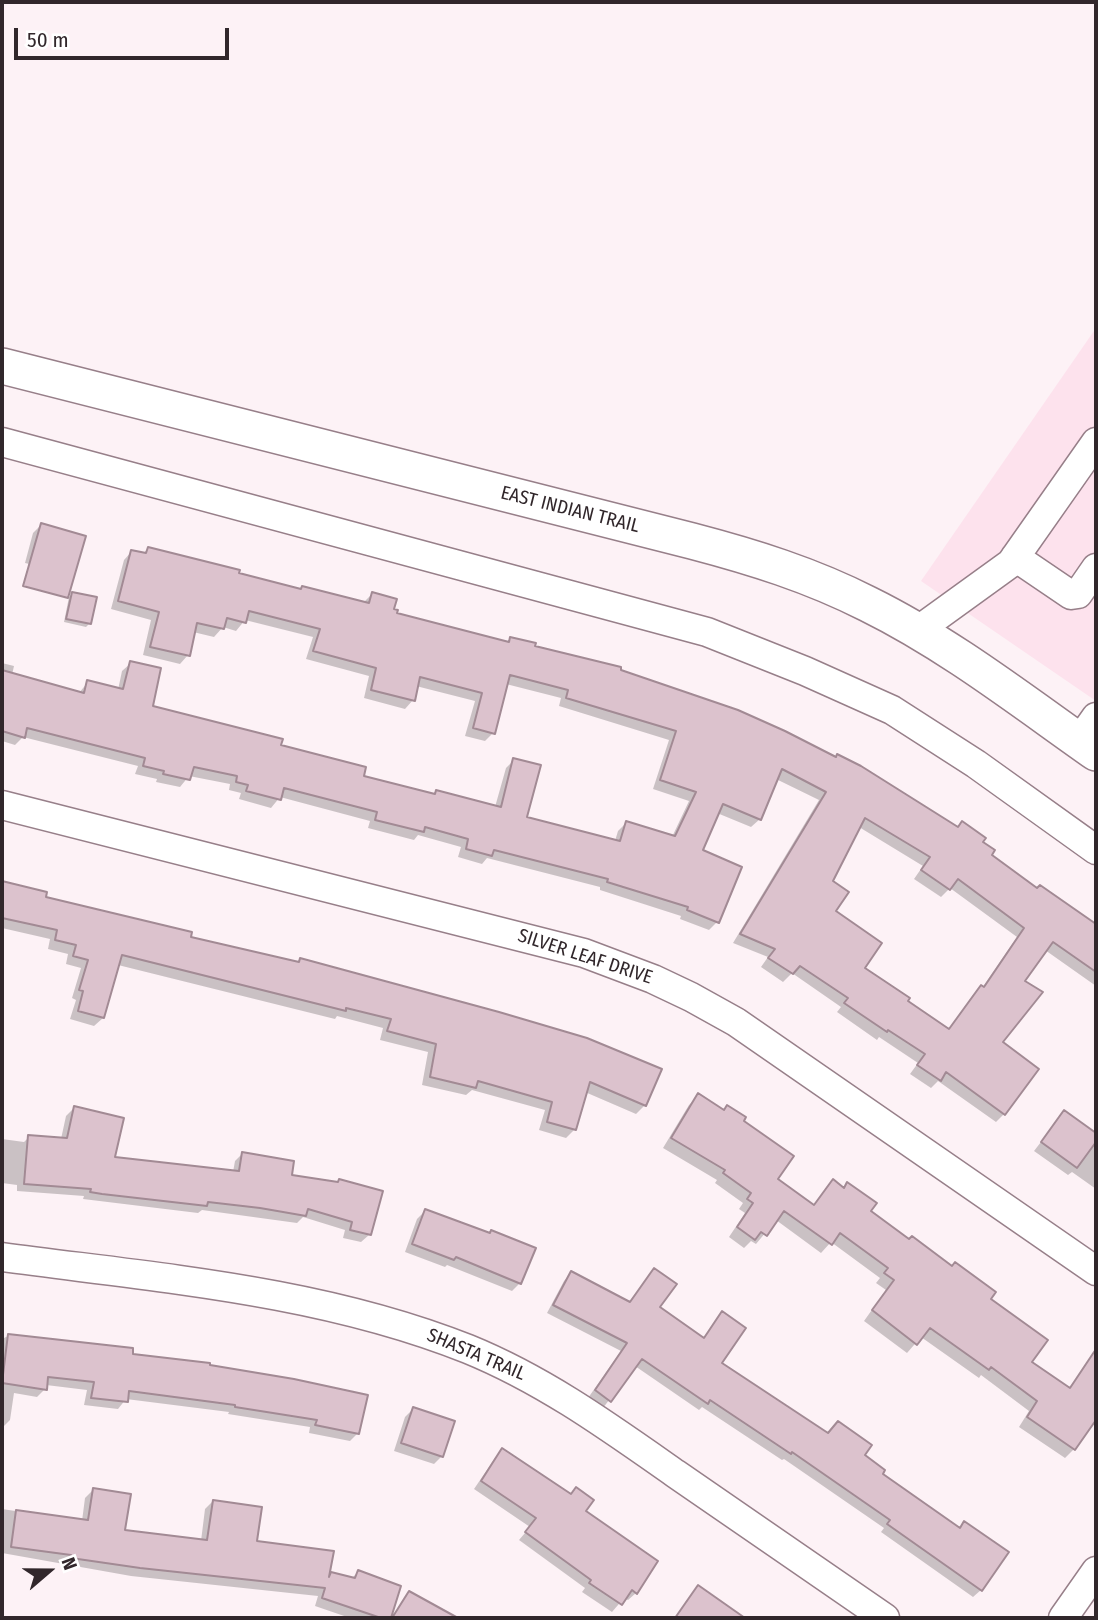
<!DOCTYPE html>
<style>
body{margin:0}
#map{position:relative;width:1098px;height:1620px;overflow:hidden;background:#fdf2f6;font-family:"Fira Sans Condensed",sans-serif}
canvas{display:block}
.frame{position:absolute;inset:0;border:4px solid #31272b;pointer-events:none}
.north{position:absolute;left:14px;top:1536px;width:70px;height:70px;-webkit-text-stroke:5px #fff;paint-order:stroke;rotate:70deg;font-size:19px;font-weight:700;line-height:28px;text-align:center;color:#31272b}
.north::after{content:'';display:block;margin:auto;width:24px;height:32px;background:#31272b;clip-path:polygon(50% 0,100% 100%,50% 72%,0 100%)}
.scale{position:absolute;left:14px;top:28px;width:215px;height:32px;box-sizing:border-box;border:4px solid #31272b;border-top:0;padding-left:9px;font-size:21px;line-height:24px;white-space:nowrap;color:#31272b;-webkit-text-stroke:5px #fff;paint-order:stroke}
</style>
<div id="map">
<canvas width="1098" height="1620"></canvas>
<div class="frame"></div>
<div class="north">N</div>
<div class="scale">50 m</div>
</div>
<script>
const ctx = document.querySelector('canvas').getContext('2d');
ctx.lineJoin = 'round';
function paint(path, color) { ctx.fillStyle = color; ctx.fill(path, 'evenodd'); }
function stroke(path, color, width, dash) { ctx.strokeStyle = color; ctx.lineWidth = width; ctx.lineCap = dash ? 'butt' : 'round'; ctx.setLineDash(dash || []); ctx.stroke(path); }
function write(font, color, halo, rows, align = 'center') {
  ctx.font = font + ' "Fira Sans Condensed",sans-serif'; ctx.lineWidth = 6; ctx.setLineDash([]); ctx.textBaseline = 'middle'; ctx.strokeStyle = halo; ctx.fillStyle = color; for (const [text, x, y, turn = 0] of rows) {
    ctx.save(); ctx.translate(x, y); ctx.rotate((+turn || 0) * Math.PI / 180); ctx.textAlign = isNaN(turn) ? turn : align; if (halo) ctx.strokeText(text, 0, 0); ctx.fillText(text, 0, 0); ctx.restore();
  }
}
paint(new Path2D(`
 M1096 328V701L921 581Z`), '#fde2ed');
paint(new Path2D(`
 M41 525 68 573 25 563 33 533Z
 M148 549 300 591 364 602 372 594 395 614 506 643 511 639 619 671 981 842 989 855 1037 890 1040 887 1096 926V986L1045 950 1023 981 1001 1043 1004 1114 996 1122 938 1081 931 1088 910 1074 918 1063 879 1037 877 1040 837 1012 841 1007 792 973 783 982 761 967 768 957 733 943 819 800 776 779 760 819 751 827 717 813 700 851 717 922 709 930 680 919 681 916 600 890V887L487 858 482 864 458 857 461 847 418 835 414 840 368 828 370 821 280 797 271 808 239 799 241 793 229 790 230 784 189 776 180 787 156 782 157 779 135 774 138 766 23 737 15 745 2 741V663L14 666 12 675 79 693 88 682 118 690 122 671 131 663 151 708 279 746 362 777 433 795 436 792 495 807 506 768 514 760 525 818 615 841 618 831 626 823 672 837 689 801 653 789 669 740 559 706 561 698 506 684 493 733 485 741 465 736 475 701 416 686 413 700 405 709 364 698 369 676 306 659 313 637 245 620 236 631 223 627 214 637 193 632 188 655 180 664 143 655 151 620 111 609 124 560 132 551 143 554ZM859 827 923 866 914 879 941 897 950 888 1017 937 982 988 973 995 948 1030 863 968 833 911 831 882Z
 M73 593 90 623 86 627 64 622 69 597Z
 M2 883 45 893 44 899 189 939 298 963 301 960 645 1105 636 1114 585 1092 575 1129 566 1138 539 1130 545 1110 472 1090 466 1095 422 1085 428 1052 380 1040 383 1028 337 1016 335 1019 118 965 103 1018 94 1026 70 1019 76 1000 72 998 81 968 66 964 68 954 48 949 50 939 2 928Z
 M698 1096 741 1122 776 1179 813 1206 833 1182 988 1299 1030 1363 1068 1389 1089 1362 1096 1366V1417L1074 1449 1065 1458 1019 1427 1029 1411 981 1375 979 1378 921 1337 907 1353 864 1321 886 1290 876 1283 880 1278 831 1242 821 1253 776 1220 756 1244 751 1241 744 1248 729 1237 745 1213 739 1209 743 1203 715 1183 717 1180 663 1148 689 1105Z
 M74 1108 113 1159 233 1172 235 1161 243 1153 290 1176 369 1235 361 1242 343 1238 345 1230 303 1217 297 1223 202 1210 198 1213 83 1199 84 1196 17 1191V1185L2 1183V1139L24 1142 29 1137 61 1139 66 1116Z
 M1064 1112 1096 1135V1189L1072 1172 1068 1175 1034 1151Z
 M425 1211 520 1283 512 1291 447 1265 445 1267 405 1252 417 1219Z
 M654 1270 657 1308 702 1339 723 1313 719 1363 863 1456 880 1475 959 1529 964 1523 981 1590 973 1597 881 1532 884 1528 784 1459 782 1460 702 1407 699 1410 635 1366 603 1408 588 1398 621 1351 547 1313 564 1281 571 1273 628 1303Z
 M8 1336 131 1355 358 1433 350 1441 309 1433 310 1427 228 1414 229 1412 126 1399 118 1409 84 1405 87 1390 46 1385 45 1389 37 1397 14 1393 10 1420 2 1428V1339Z
 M413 1409 442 1456 434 1464 394 1451 405 1417Z
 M502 1451 570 1495 584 1511 636 1593 628 1600 624 1598 612 1612 582 1592 585 1588 519 1540 530 1527 474 1489 495 1458Z
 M93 1490 123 1532 201 1541 205 1509 213 1501 255 1543 327 1578 331 1574 351 1579 358 1572 399 1587 389 1618H350L315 1606 318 1596 131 1576 2 1553V1509L82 1521 85 1498Z
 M410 1593 455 1618H391Z`), '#0003');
const building = new Path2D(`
 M41 523 86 536 68 598 23 586Z
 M148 547 240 570 239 573 301 589 302 586 369 603 372 592 397 599 394 609 398 610 397 613 509 642 510 637 536 643 535 646 621 667V670L738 710 785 731 836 757 837 754 861 766 958 827 962 821 986 838 983 842 995 850 992 855 1037 888 1040 885 1096 924V972L1053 942 1025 981 1043 992 1003 1042 1039 1069 1005 1115 946 1072 941 1081 917 1065 925 1054 888 1030 887 1032 844 1003 848 998 800 966 793 974 768 958 775 949 740 934 826 792 782 769 761 820 723 804 703 850 742 867 719 923 687 910 688 907 607 882 608 879 494 850 492 856 466 849 468 839 425 827 424 832 375 820 377 812 284 788 281 800 246 791 248 785 236 782 237 776 194 767 190 780 163 774 164 771 143 766 145 758 27 728 25 738 2 731V670L84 693 87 680 123 689 130 661 161 668 153 706 283 739 281 745 366 767 364 776 435 794 436 790 501 807 513 758 541 765 527 817 620 841 626 821 675 836 696 792 660 780 676 731 566 698 568 690 510 675 495 734 473 728 482 693 420 677 415 701 371 690 376 668 313 651 320 629 249 611 246 623 227 618 224 629 197 623 190 656 150 647 159 612 118 601 131 550 146 553ZM865 818 930 857 921 870 950 890 958 879 1024 928 984 987 981 985 949 1029 908 1001 910 998 865 968 882 943 836 911 849 892 833 881Z
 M72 592 97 597 91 624 66 619Z
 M2 881 47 892 46 897 192 932 191 937 299 962 300 958 499 1012 587 1038 662 1069 646 1106 590 1082 576 1130 547 1122 552 1102 478 1081 476 1088 430 1077 436 1044 387 1031 391 1019 346 1008V1011L122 955 104 1018 78 1011 83 991 79 990 88 960 73 956 76 945 55 940 57 930 2 918Z
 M698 1093 724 1110 727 1105 746 1117 744 1121 794 1156 778 1179 814 1205 833 1179 844 1188 847 1182 877 1203 871 1211 909 1239 912 1236 952 1266 955 1262 996 1292 991 1299 1048 1340 1032 1362 1070 1388 1096 1349V1420L1075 1450 1027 1417 1037 1401 991 1367 989 1370 930 1328 917 1345 872 1310 894 1280 884 1273 888 1268 840 1233 832 1245 784 1211 767 1236 761 1232 755 1240 737 1227 753 1203 747 1199 751 1193 723 1173 725 1170 671 1138Z
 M74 1106 124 1118 115 1157 239 1171 242 1152 294 1161 292 1175 338 1182 339 1179 383 1191 371 1235 350 1230 352 1222 308 1209 306 1216 260 1208 208 1202 207 1206 102 1194 90 1192 91 1189 24 1184 28 1135 67 1138Z
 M1064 1110 1096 1133V1142L1077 1168 1041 1142Z
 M425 1209 490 1233 491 1230 536 1248 521 1284 456 1257 454 1260 412 1244Z
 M654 1268 677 1284 660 1307 704 1338 722 1311 746 1328 722 1363 828 1433 838 1421 872 1445 865 1455 885 1470 883 1474 960 1528 964 1521 1009 1552 982 1591 887 1524 890 1520 792 1452 791 1454 710 1400 708 1404 642 1359 611 1402 595 1390 627 1343 553 1305 571 1271 630 1302Z
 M8 1334 133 1348V1354L210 1363V1365L294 1379 368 1395 359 1434 315 1425 317 1420 235 1407V1405L129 1391 128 1402 91 1398 94 1382 48 1377 47 1390 2 1383Z
 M413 1407 455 1421 443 1457 401 1443Z
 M502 1448 571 1494 576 1487 594 1500 586 1511 658 1561 637 1594 632 1590 622 1605 589 1583 591 1580 525 1532 536 1518 481 1481Z
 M93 1488 131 1494 125 1530 207 1540 213 1500 262 1507 257 1541 334 1551 329 1577 331 1572 355 1578 358 1570 401 1586 391 1618H381L322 1598 325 1588 140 1568 71 1558V1555L11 1547 16 1510 88 1520Z
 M698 1585 745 1618H675Z
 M409 1591 458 1618H392Z`);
paint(building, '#dcc2cd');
stroke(building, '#a28a94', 2);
const minor = new Path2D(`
 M2 442 707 632 805 671 892 710 976 764 1096 850
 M1015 557 1071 595 1078 594 1096 568
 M917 631 1011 563 1096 442
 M1079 741 1096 717
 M2 805 584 953 653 979 691 997 736 1022 1096 1271
 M2 1257C158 1278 320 1290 468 1349 544 1380 609 1427 676 1474 746 1522 815 1570 885 1618
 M1063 1618 1096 1571`);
const major = new Path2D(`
 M2 366 692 541C753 557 811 575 868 604 949 644 1022 701 1096 753`);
stroke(minor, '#977f89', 31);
stroke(major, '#977f89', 38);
stroke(minor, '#fff', 28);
stroke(major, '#fff', 35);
write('19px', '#31272b', '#fff', [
 ["EAST INDIAN TRAIL",570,510,14],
 ["SILVER LEAF DRIVE",585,957,18],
 ["SHASTA TRAIL",476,1355,23]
]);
</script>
